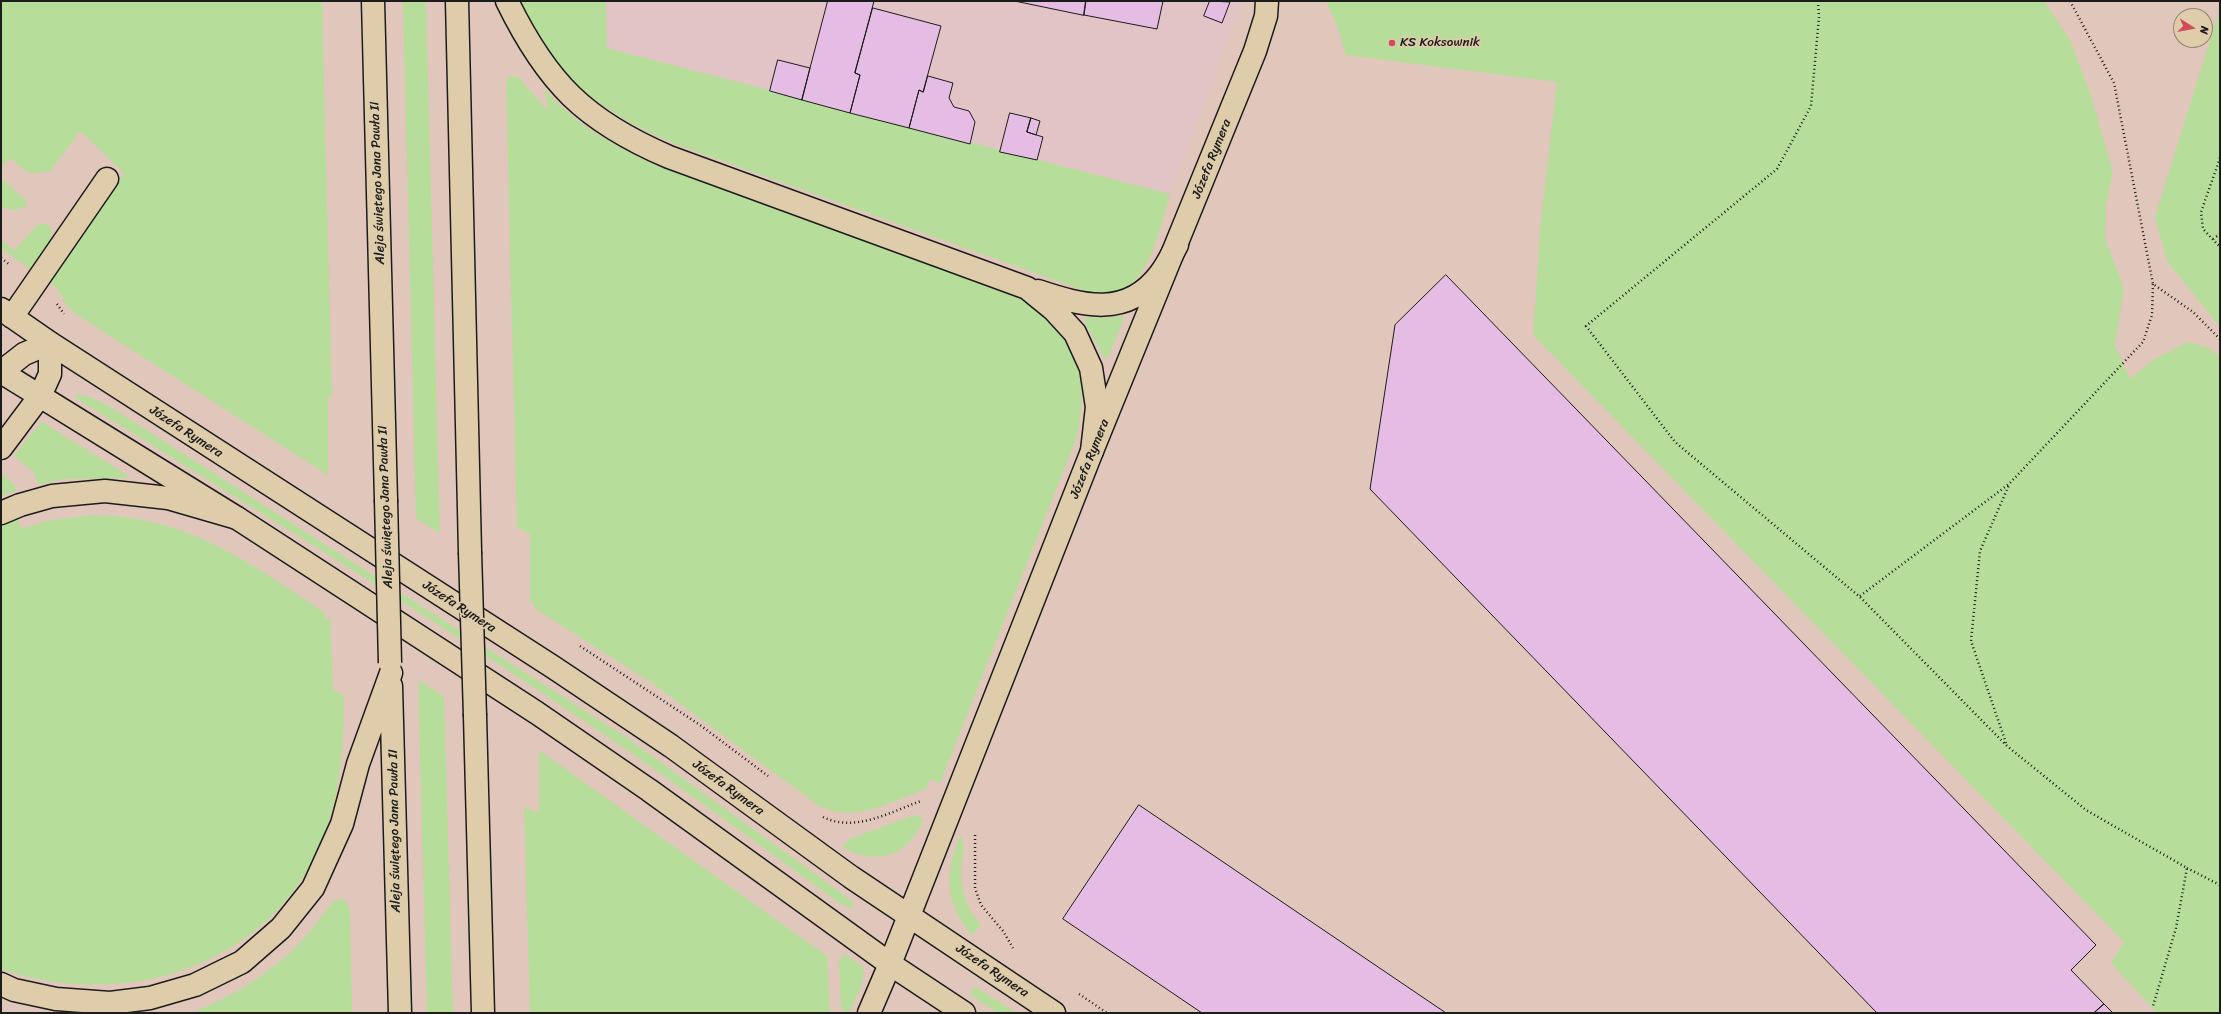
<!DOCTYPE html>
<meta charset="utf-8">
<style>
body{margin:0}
#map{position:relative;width:2221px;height:1014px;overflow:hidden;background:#e1c7bb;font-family:Sriracha,sans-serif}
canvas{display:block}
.frame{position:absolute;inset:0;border:2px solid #1c1c1c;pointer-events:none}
.north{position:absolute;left:2173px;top:8px;width:40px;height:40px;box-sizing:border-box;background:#dfccaa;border:1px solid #918671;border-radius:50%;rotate:101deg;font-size:11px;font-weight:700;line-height:16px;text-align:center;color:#1c1c1c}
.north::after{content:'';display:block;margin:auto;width:14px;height:18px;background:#d1495b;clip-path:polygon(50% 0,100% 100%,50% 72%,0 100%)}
</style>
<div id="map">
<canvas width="2221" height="1014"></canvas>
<div class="frame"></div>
<div class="north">N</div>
</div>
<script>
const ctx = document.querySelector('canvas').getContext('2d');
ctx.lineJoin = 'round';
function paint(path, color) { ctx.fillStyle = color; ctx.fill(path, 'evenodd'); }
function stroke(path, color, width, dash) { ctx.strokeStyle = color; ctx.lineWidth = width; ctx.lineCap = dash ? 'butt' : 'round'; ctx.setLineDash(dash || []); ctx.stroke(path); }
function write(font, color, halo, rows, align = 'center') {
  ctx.font = font + ' Sriracha,sans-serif'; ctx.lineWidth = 3.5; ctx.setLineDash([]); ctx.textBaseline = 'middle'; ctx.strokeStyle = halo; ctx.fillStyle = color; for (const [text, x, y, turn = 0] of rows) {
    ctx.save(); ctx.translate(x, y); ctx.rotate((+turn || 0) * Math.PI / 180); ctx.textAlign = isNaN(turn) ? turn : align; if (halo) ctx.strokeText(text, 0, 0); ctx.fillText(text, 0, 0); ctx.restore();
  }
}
paint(new Path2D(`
 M606 1H1242L1170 194 606 48Z`), '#e2c4c7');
paint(new Path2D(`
 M1 1H322L332 398 328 396V475L74 313C63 305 62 290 50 282L124 173 80 131 51 170C29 178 26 171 10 158L1 167Z
 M403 1H426L440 533 416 519Z
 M520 1H606L607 48 1170 194C1161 223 1152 276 1122 289 1110 294 1096 292 1085 291L675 144C607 116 546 73 520 1Z
 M1326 1H2044L2070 40 2091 96 2113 172 2106 205 2105 239 2124 288 2115 345 2130 379 2153 360 2188 342 2208 348 2220 357V1013H2157L2111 963 2124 942 1533 335 1541 221 1557 82 1346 55 1338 28Z
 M2220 9V327L2167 261 2155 217Z
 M514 76 519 78 549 112 543 87C570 120 607 142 645 160L1012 294C1072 329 1093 370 1076 439L940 783 930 779 926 789C892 801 853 825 818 805L652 683 534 608V602H530V534L517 527 506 85 508 78Z
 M1 178 26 200 27 206 16 210 1 208Z
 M46 223C62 232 38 261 31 270L1 248V239L14 251 36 226Z
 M1123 316V321L1109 356 1105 359 1085 323V319L1087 317 1102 318Z
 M77 393 92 398 109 406 626 737 821 878 853 902 854 906 851 908 839 903C745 834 651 765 554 701 398 596 237 498 77 399L75 396Z
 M41 422 44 423 127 475 129 478 64 479 38 485 34 473 14 456Z
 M1 473 14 484 16 491 1 496Z
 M91 515C186 515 248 562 324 612V618H330L333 689 344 696C344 739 341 784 328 825 283 961 131 1014 1 969V524L17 518 21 529 46 521Z
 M418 680 444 696 453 1013H427Z
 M539 750 827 956 830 1013H530L524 807 539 813Z
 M915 815 924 819C910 854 877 868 843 847L849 839Z
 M960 835C968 845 960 863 961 875 962 894 968 911 981 925L972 935C944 902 945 874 960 835Z
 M341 898 348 904 350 913 352 1013H191C226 999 259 981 287 955 305 940 318 920 333 902Z
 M844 954 863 967C867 980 854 1001 849 1013L841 1009 839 962Z
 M974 986 1016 1013H998L971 995Z`), '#b6de9a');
const building = new Path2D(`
 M828 1H874L855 73 860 75 850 113 802 100Z
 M1015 1H1086L1084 15Z
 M1086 1H1163L1157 29 1084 15Z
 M1210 1 1230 2 1222 23 1204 16Z
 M873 8 941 26 923 92 919 90 909 128 850 113 860 75 855 73Z
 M778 60 810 68 802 100 770 91Z
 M928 76 953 83 949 98 954 107 969 111 975 122 970 144 909 128 919 90 923 92Z
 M1010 113 1031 118 1027 132 1043 137 1037 160 1000 152Z
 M1031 118 1040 121 1036 135 1027 132Z
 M1446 275 2096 945 2071 970 2104 1004 2094 1013H1877L1370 489 1395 325Z
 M1139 805 1446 1013H1202L1063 919Z
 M2104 1004 2113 1013H2094Z`);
paint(building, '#e5bce3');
stroke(building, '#1c1c1c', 1);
const minor = new Path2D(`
 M1 309 50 343 553 667 671 746 851 877 1054 1013
 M12 317 107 179
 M1 372 237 518 537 713 649 790 890 964 964 1013
 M1 448 40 396 50 374V343
 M890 964 1092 451 1255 51 1266 16 1267 1`);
const major = new Path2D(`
 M373 1 386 500
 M457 1 470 552
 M507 1C547 83 585 121 669 157L1027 288 1054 310 1075 333 1091 368 1097 407 1092 451
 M1038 291C1083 306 1127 318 1160 274 1167 265 1172 254 1177 245
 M1 372 24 354 50 343
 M1 513 20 505 52 496 105 491 168 498 237 518
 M391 686 400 1013
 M475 716 483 1013
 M1 984 14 990 56 999 110 1003 150 998 195 985 242 962 281 928 313 888 342 824 358 764 391 673
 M869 1013 890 964`);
stroke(minor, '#1c1c1c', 25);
stroke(major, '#1c1c1c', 25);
stroke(new Path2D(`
 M1818 1 1819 17 1811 106 1777 169 1586 326 1675 442 1860 597 2007 746 2086 810 2187 868 2176 928 2153 1006
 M2070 1 2114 83 2153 284 2193 312 2220 339
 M2220 158 2201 212 2203 229 2220 247
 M2213 239 2220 234
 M1 258 10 265
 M57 304 64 314
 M1860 596 2009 484 2143 342 2152 315 2153 284
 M580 646 700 725 768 776
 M2006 743 1971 641 1980 551 2009 485
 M823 817C855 833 890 812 921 801
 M975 835V888L981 905 1003 931 1013 948
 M2187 868 2220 885
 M1079 994 1107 1013`), '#1c1c1c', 2.5, [1, 3]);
stroke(minor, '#dfccaa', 22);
stroke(major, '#dfccaa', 22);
const majorBridge = new Path2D(`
 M386 500 390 663
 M470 552 475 716`);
stroke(majorBridge, '#1c1c1c', 25, []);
stroke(majorBridge, '#dfccaa', 22);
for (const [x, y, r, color] of [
 [1392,43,4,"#d1495b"]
]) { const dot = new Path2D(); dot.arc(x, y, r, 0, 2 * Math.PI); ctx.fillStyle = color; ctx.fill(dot); stroke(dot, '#dfccaa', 1.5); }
write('13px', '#1c1c1c', '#dfccaa', [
 ["KS Koksownik",1400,43]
], 'left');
write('13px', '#1c1c1c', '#dfccaa', [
 ["Józefa Rymera",1212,159,-68],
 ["Aleja świętego Jana Pawła II",378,183,-92],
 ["Józefa Rymera",186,432,33],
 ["Józefa Rymera",1090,459,-68],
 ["Aleja świętego Jana Pawła II",386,507,-92],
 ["Józefa Rymera",459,607,33],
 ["Józefa Rymera",728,788,36],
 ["Aleja świętego Jana Pawła II",395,831,-91],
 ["Józefa Rymera",992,971,34]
]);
</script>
